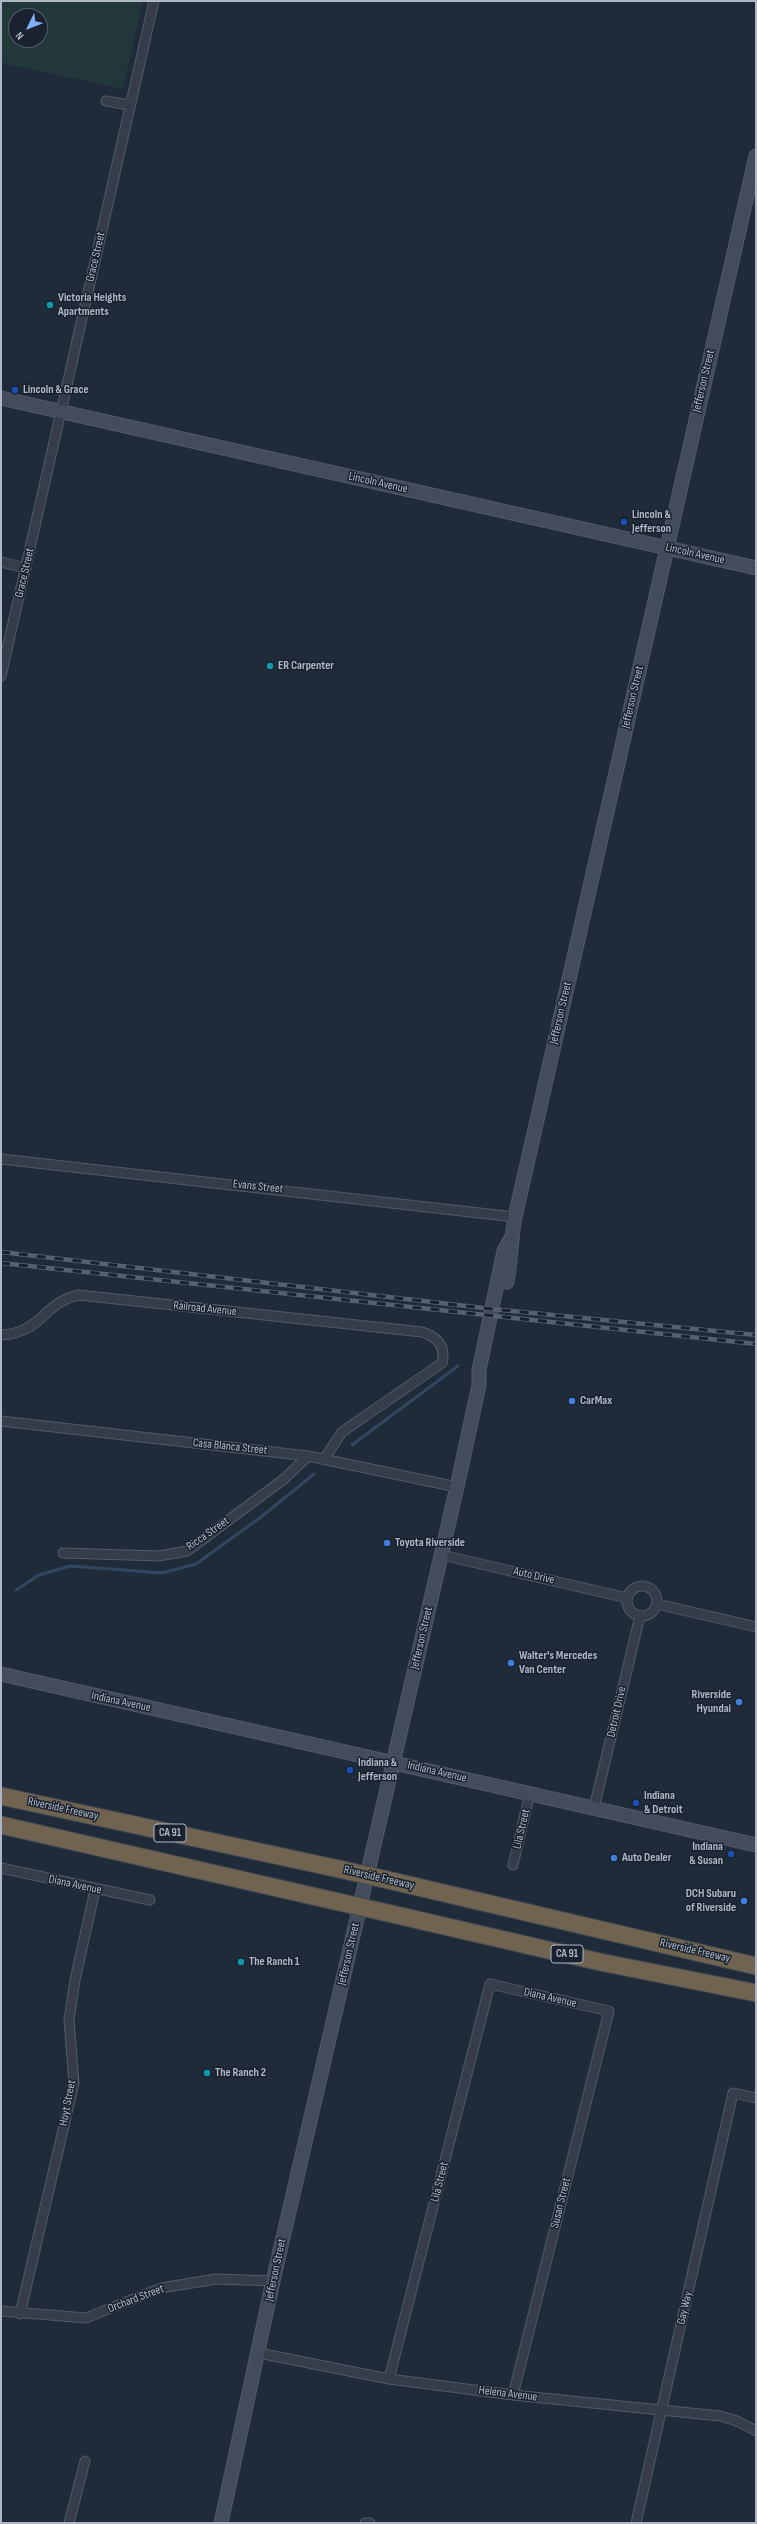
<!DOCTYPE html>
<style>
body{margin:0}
#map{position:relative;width:757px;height:2524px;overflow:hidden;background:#202b39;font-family:"Sofia Sans Condensed",sans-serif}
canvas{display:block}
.frame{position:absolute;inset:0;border:2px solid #aeb7c6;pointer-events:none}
.north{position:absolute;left:8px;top:8px;width:40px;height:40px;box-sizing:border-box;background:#19222e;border:1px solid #555e6b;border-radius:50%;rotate:227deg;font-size:11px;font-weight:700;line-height:16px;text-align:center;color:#aeb7c6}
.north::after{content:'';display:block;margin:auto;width:14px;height:18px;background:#7faefb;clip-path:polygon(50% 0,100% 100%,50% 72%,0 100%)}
</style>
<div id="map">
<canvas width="757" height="2524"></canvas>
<div class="frame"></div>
<div class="north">N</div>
</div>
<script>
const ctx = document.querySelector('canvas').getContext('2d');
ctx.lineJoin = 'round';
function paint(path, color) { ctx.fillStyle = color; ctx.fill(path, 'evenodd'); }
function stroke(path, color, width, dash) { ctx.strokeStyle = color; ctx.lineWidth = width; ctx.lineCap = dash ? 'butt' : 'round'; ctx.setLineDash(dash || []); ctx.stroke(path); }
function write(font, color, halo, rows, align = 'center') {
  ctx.font = font + ' "Sofia Sans Condensed",sans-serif'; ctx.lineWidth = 3; ctx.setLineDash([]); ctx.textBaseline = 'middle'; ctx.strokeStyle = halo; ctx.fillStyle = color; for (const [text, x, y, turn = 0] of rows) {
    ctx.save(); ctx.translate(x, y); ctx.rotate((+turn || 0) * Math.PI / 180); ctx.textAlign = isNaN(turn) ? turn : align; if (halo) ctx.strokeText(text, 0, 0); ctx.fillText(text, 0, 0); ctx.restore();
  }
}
paint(new Path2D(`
 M1 1H143L123 89 1 63ZM16 16H40V40H16Z`), '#22373a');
stroke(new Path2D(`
 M352 1445 458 1366
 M16 1590 39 1575 70 1566 162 1573 196 1564 261 1517 314 1474`), '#334661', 3);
const street = new Path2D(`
 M106 101 130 105
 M1 562 26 568
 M1 676 154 1
 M1 1159 515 1217
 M1 1335C43 1333 43 1302 79 1295L422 1332C437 1337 446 1346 442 1363L342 1432 324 1459
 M1 1421 308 1456 457 1487
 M63 1553 159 1556 187 1551 284 1479 308 1456
 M442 1555 627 1598
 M627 1601a15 15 0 1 1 30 0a15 15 0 1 1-30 0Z
 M657 1604 756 1627
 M594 1808 640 1616
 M513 1865 530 1793
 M1 1868 150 1900
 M1 2311 86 2318 161 2288 216 2279 273 2281
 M20 2314 74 2083 69 2020 75 1980 95 1890
 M259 2353 389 2379 513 2395 720 2416 737 2421 756 2431
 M389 2379 490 1984 609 2011 513 2395
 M69 2523 85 2461
 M365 2523H370
 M636 2523 733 2093 756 2098`);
const secondary = new Path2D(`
 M1 398 756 568
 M507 1282C511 1260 511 1239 515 1217L756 156
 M1 1674 756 1845
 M221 2523 273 2281 457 1487 479 1385V1370L504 1251 511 1238`);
const highway = new Path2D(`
 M1 1796 339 1869
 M1 1825 330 1900
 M388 1880 756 1966
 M379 1911 600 1962 756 1993`);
stroke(street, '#515a67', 11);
stroke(secondary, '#515a67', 15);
stroke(highway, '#3e4754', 19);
stroke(street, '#343d49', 9);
stroke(secondary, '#424c5d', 13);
stroke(highway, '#706450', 17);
const rail = new Path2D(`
 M1 1252 492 1309 756 1335
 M1 1263 756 1344`);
stroke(rail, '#556071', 4.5);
stroke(rail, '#19222e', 3, [9]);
const highwayBridge = new Path2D(`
 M339 1869 388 1880
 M330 1900 379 1911`);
stroke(highwayBridge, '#3e4754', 19, []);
stroke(highwayBridge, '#706450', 17);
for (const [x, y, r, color] of [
 [50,305,4,"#0f9aa8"],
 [15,390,4,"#1a4fb4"],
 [624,522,4,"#1a4fb4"],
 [270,666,4,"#0f9aa8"],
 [572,1401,4,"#3f7fe0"],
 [387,1543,4,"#3f7fe0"],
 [511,1663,4,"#3f7fe0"],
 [739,1702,4,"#3f7fe0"],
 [350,1770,4,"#1a4fb4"],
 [636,1803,4,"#1a4fb4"],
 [731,1854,4,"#1a4fb4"],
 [614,1858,4,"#3f7fe0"],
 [744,1901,4,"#3f7fe0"],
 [241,1962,4,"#0f9aa8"],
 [207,2073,4,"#0f9aa8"]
]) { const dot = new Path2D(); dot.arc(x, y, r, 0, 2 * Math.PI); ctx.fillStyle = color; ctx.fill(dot); stroke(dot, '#19222e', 1.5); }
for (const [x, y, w] of [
 [170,1833,32],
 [567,1954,32]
]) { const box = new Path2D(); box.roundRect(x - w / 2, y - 9, w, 18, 3); ctx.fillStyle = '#19222e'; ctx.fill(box); stroke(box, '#aeb7c6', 1); }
write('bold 11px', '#aeb7c6', null, [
 ["CA 91",170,1833],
 ["CA 91",567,1954]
]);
write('12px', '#aeb7c6', '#19222e', [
 ["Grace Street",96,257,-77],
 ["Jefferson Street",704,381,-77],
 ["Lincoln Avenue",378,483,13],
 ["Lincoln Avenue",695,554,13],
 ["Grace Street",25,573,-77],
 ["Jefferson Street",633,697,-77],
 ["Jefferson Street",561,1013,-77],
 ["Evans Street",258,1187,6],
 ["Railroad Avenue",205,1309,6],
 ["Casa Blanca Street",230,1447,6],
 ["Ricca Street",208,1534,-35],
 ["Auto Drive",534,1576,13],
 ["Jefferson Street",422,1638,-77],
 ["Indiana Avenue",121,1702,12],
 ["Detroit Drive",617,1712,-77],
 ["Indiana Avenue",437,1772,13],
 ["Riverside Freeway",63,1809,12],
 ["Lila Street",522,1829,-77],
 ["Riverside Freeway",379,1878,13],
 ["Diana Avenue",75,1885,12],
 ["Riverside Freeway",695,1951,13],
 ["Jefferson Street",349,1954,-77],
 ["Diana Avenue",550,1998,13],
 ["Hoyt Street",68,2103,-79],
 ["Lila Street",440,2182,-76],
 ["Susan Street",561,2203,-76],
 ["Jefferson Street",276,2270,-78],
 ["Orchard Street",136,2299,-21],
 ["Gay Way",685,2308,-77],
 ["Helena Avenue",508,2394,7]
]);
write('bold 12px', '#aeb7c6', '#19222e', [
 ["Victoria Heights",58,298],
 ["Apartments",58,312],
 ["Lincoln & Grace",23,390],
 ["Lincoln &",632,515],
 ["Jefferson",632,529],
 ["ER Carpenter",278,666],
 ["CarMax",580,1401],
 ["Toyota Riverside",395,1543],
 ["Walter's Mercedes",519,1656],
 ["Van Center",519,1670],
 ["Riverside",731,1695,"right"],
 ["Hyundai",731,1709,"right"],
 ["Indiana &",358,1763],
 ["Jefferson",358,1777],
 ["Indiana",644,1796],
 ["& Detroit",644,1810],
 ["Indiana",723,1847,"right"],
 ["& Susan",723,1861,"right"],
 ["Auto Dealer",622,1858],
 ["DCH Subaru",736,1894,"right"],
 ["of Riverside",736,1908,"right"],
 ["The Ranch 1",249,1962],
 ["The Ranch 2",215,2073]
], 'left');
</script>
